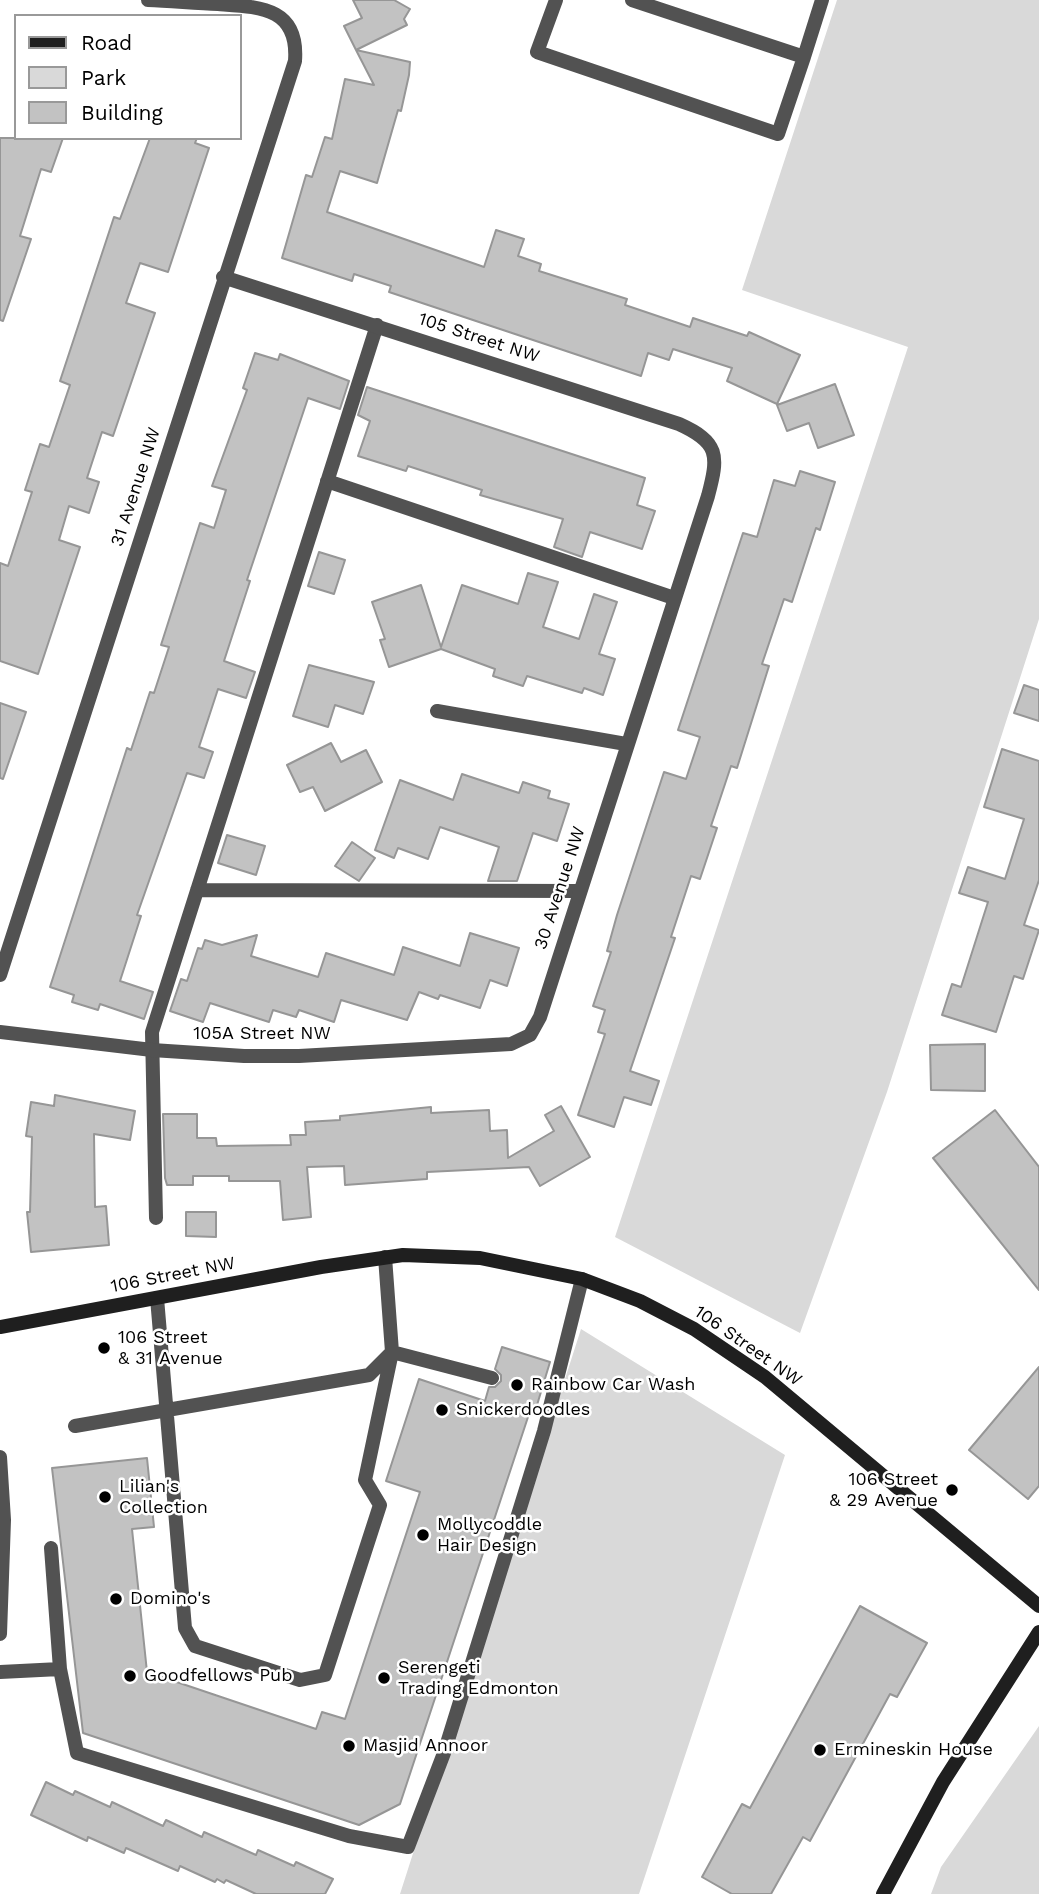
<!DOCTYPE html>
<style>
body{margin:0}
#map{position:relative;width:1039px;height:1894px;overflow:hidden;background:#fff;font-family:"Work Sans",sans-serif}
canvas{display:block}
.legend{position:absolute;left:14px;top:14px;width:228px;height:126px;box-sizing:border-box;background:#fff;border:2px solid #999;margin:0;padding:9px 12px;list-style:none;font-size:21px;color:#000}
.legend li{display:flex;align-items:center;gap:14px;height:35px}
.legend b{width:35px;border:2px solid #999}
</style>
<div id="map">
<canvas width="1039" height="1894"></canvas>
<ul class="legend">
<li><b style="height:9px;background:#1f1f1f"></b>Road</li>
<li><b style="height:19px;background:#d9d9d9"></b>Park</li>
<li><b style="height:19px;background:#c2c2c2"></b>Building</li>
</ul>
</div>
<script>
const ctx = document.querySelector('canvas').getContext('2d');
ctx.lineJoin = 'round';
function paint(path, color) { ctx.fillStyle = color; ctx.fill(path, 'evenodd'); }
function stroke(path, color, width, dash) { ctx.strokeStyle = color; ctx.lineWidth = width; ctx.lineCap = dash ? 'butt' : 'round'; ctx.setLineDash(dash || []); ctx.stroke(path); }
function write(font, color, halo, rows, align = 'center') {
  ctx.font = font + ' "Work Sans",sans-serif'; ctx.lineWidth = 5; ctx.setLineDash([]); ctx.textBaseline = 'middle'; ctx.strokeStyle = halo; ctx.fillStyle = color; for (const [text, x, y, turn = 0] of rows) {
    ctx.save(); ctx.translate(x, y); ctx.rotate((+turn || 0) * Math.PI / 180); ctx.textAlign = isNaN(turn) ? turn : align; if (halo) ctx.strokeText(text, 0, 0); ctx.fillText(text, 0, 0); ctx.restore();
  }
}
paint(new Path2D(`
 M837 0H1039V619L887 1092 800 1333 615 1237 908 347 742 290Z
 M581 1329 785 1455 639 1894H400Z
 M1039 1726V1894H931L941 1867Z`), '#d9d9d9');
const building = new Path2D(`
 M353 0H394L410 9 404 19 407 25 356 50 344 26 362 18Z
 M356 50 410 62 409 75 401 111 398 110 377 183 340 171 327 212 484 267 496 230 524 239 518 256 541 264 539 271 627 299 625 305 690 327 693 318 747 336 749 332 800 355 777 404 727 381 732 368 673 349 669 360 648 353 641 376 389 292 391 286 354 274 352 281 282 258 306 175 312 177 325 137 332 139 345 79 374 85Z
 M0 138H63L51 172 41 169 20 236 31 239 3 321 0 320Z
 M150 138H197L195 143 209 148 168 272 140 263 126 303 155 313 113 436 102 432 87 478 99 482 89 513 69 506 59 540 80 547 38 674 0 661V563L8 566 32 492 25 490 40 444 49 447 70 385 60 381 114 217 120 219Z
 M255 353 278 360 280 354 349 381 340 409 308 398 247 580 250 581 224 661 255 672 246 698 218 689 199 747 213 752 204 778 187 773 137 915 141 916 120 981 153 992 144 1019 100 1004 98 1010 72 1002 74 995 50 987 127 748 131 750 150 692 154 693 169 647 161 645 200 523 214 528 226 490 212 486 247 390 243 388Z
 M835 384 854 435 818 448 809 423 787 431 777 405Z
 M367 387 645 478 637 505 655 511 642 549 590 532 582 557 554 547 563 519 480 495 482 490 408 466 406 471 358 456 370 421 358 415Z
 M800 471 835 482 820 530 816 528 792 602 784 599 762 664 769 666 737 768 731 766 711 826 717 828 700 879 691 876 671 937 675 938 630 1071 659 1081 651 1105 624 1097 614 1127 578 1115 605 1034 598 1032 605 1010 593 1006 611 952 607 951 617 915 664 772 686 779 700 737 678 730 743 533 757 537 774 480 795 486Z
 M319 552 345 560 334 594 308 586Z
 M528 573 558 582 543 627 579 639 594 594 617 602 599 654 615 659 603 695 584 688 582 693 527 676 523 686 493 676 495 669 441 649 389 667 380 640 385 639 372 602 421 585 441 647 462 585 518 604Z
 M309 665 374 682 363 714 335 705 328 727 293 716Z
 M1024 685 1039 690V721L1014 713Z
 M0 703 26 712 3 779 0 778Z
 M331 743 341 762 366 750 382 782 325 811 313 787 300 792 287 765Z
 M1002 749 1039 761V880L1024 925 1039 930 1023 979 1014 976 996 1032 942 1015 952 984 961 987 988 902 959 893 968 867 1005 879 1024 819 984 807Z
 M462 774 519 793 523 782 550 791 548 798 569 804 557 841 533 833 517 881H488L499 847 440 827 428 859 398 848 394 858 375 850 400 780 453 800Z
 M227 835 265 846 256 875 218 863Z
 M352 842 375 858 359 881 335 866Z
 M470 933 519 948 507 986 490 980 480 1008 440 995 438 999 419 992 407 1020 341 1000 334 1022 299 1010 296 1017 273 1010 269 1022 210 1003 203 1022 170 1011 181 979 187 981 198 948 202 949 205 940 222 945 257 935 251 956 318 977 326 953 394 975 403 947 460 966Z
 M985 1044V1091L931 1090 930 1045Z
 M55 1095 135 1111 130 1140 94 1134 95 1207 106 1206 109 1245 31 1252 27 1212H30L32 1137 26 1136 31 1102 54 1106Z
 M561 1106 590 1157 540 1186 529 1167 427 1172V1179L345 1185 344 1166 307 1167 311 1217 283 1220 280 1181H229V1176H193V1185H167L165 1178 163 1114H197V1138H216L217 1146 291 1145 290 1135H306L305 1122 340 1120V1116L431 1107V1113L489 1110 490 1131 507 1130 508 1158 554 1131 545 1115Z
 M995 1110 1039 1167V1290L933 1158Z
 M186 1212H216V1237L186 1236Z
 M502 1347 550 1362 534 1415 529 1414 400 1804 359 1825 83 1733 52 1468 147 1458 154 1527 132 1529 147 1672 316 1729 322 1712 345 1719 420 1492 386 1481 419 1379 485 1401 489 1387H495L501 1381V1375L495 1369Z
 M1039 1367V1486L1028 1499 969 1450Z
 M860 1606 927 1643 897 1697 890 1694 810 1841 803 1837 771 1894H732L702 1877 742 1804 750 1808Z
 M46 1782 73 1795 75 1791 110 1807 112 1802 163 1826 166 1820 202 1837 204 1832 256 1855 258 1850 294 1866 296 1862 333 1879 325 1894H256L226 1880 224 1883 217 1879 215 1882 180 1866 178 1871 126 1848 124 1853 88 1837 87 1841 31 1815Z`);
paint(building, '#c2c2c2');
stroke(building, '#969696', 2);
stroke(new Path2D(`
 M556 0 537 52 778 134 804 57
 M632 0 804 57 822 0
 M327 481 674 598
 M197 890 579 891
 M156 1218 152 1032 377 325
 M157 1298 185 1628 195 1646 300 1680 325 1675 380 1505 365 1480 392 1352 385 1257
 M392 1352 492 1378
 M75 1426 369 1375 392 1352
 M51 1548 60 1669 77 1753 349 1836 408 1847 444 1753 544 1431 582 1279
 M0 1672 60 1669`), '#525252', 14);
stroke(new Path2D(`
 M437 711 626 744
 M0 975 295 61C299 7 259 7 218 4 195 3 171 1 148 0
 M0 1032 152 1050 244 1056H299L511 1044 530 1035 540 1017 708 496C719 455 719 442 679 424L223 277
 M0 1457 4 1520 0 1634`), '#525252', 14);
stroke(new Path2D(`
 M0 1327 321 1267 403 1255 480 1258 582 1279 640 1301 694 1329 765 1377 1039 1606
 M883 1894 943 1782 1039 1632`), '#1f1f1f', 14);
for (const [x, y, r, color] of [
 [104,1348,7,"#000"],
 [517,1385,7,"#000"],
 [442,1410,7,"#000"],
 [952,1490,7,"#000"],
 [105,1497,7,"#000"],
 [423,1535,7,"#000"],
 [116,1599,7,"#000"],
 [130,1676,7,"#000"],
 [384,1678,7,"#000"],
 [349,1746,7,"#000"],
 [820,1750,7,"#000"]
]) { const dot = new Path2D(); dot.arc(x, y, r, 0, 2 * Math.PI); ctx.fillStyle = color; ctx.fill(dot); stroke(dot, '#fff', 2.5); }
write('18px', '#000', '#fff', [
 ["105 Street NW",479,338,18],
 ["31 Avenue NW",136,487,-72],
 ["30 Avenue NW",560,888,-72],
 ["105A Street NW",262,1034],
 ["106 Street NW",173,1275,-11],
 ["106 Street NW",748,1346,35]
]);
write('18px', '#000', '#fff', [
 ["106 Street",118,1338],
 ["& 31 Avenue",118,1359],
 ["Rainbow Car Wash",531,1385],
 ["Snickerdoodles",456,1410],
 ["106 Street",938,1480,"right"],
 ["& 29 Avenue",938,1501,"right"],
 ["Lilian's",119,1487],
 ["Collection",119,1508],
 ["Mollycoddle",437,1525],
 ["Hair Design",437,1546],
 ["Domino's",130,1599],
 ["Serengeti",398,1668],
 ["Trading Edmonton",398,1689],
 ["Goodfellows Pub",144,1676],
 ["Masjid Annoor",363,1746],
 ["Ermineskin House",834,1750]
], 'left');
</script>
